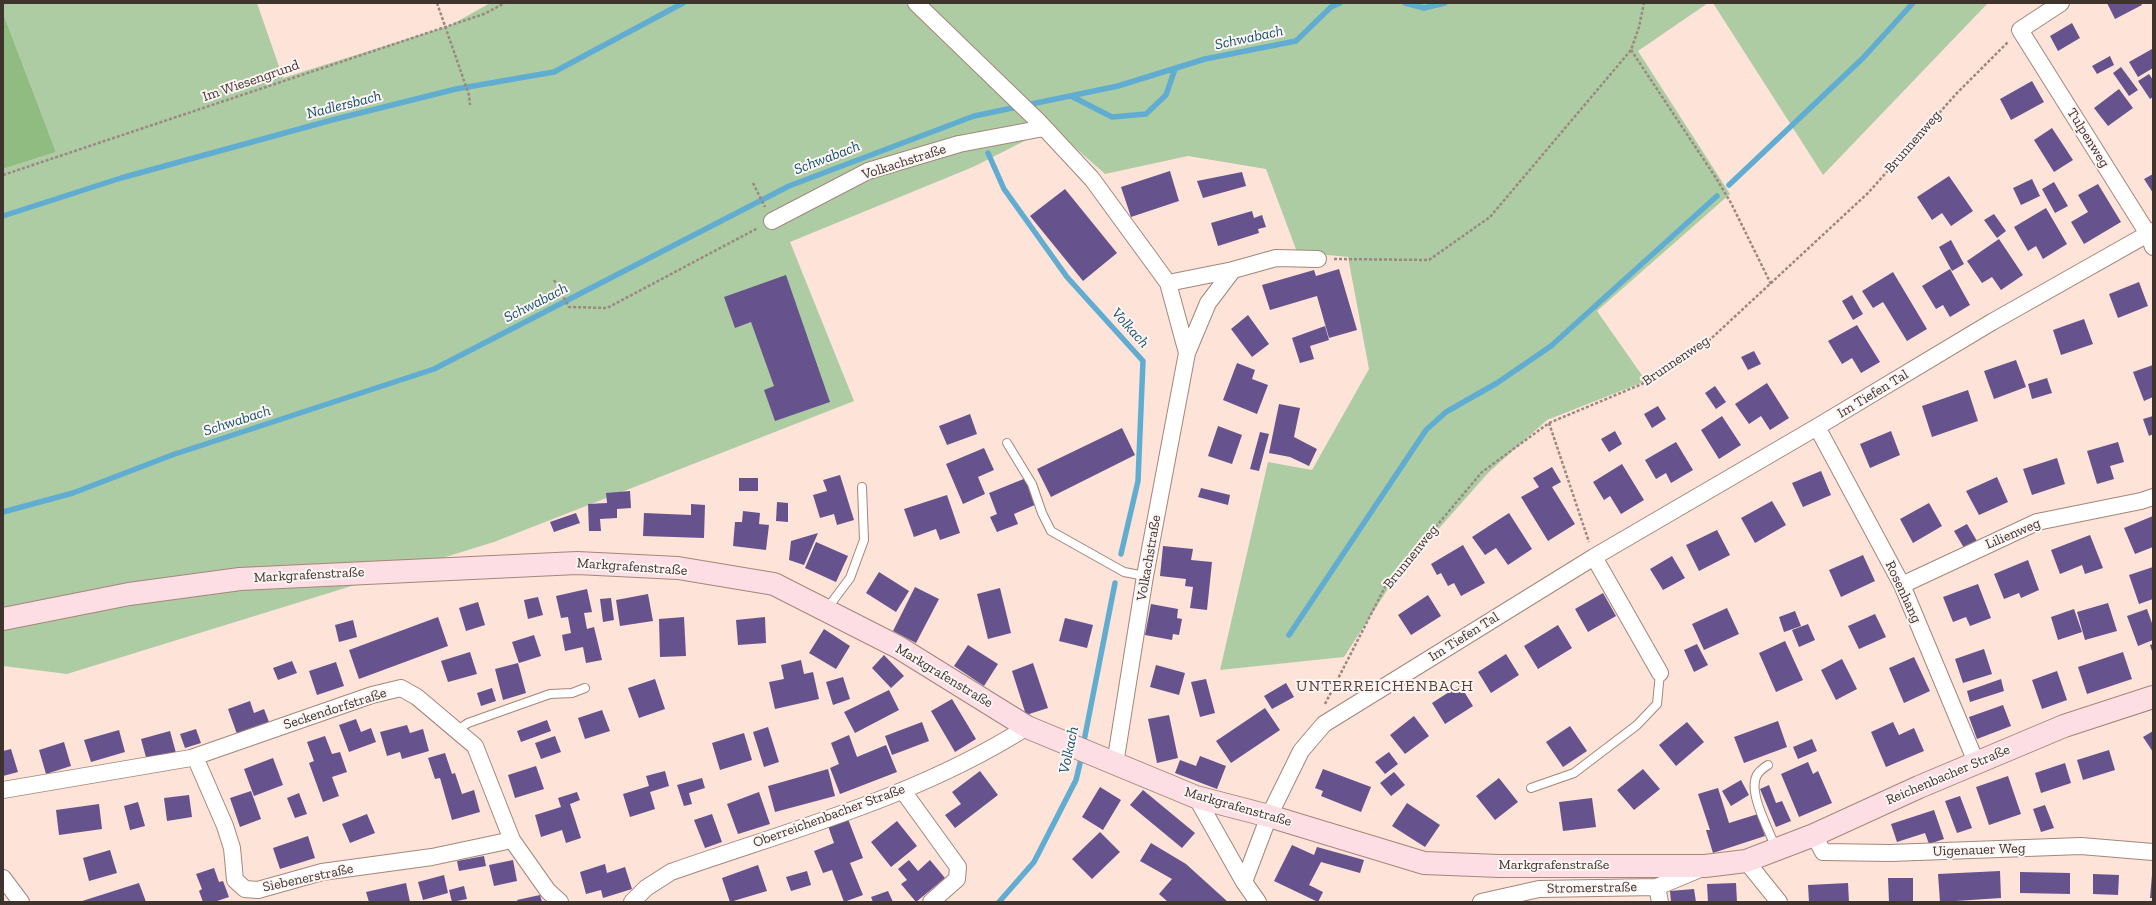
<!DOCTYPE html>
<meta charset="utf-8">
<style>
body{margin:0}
#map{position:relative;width:2156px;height:905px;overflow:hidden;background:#fee3d9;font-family:"Zilla Slab",serif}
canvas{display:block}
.frame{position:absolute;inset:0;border:4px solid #3f332e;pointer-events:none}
</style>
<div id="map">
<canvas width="2156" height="905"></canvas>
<div class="frame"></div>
</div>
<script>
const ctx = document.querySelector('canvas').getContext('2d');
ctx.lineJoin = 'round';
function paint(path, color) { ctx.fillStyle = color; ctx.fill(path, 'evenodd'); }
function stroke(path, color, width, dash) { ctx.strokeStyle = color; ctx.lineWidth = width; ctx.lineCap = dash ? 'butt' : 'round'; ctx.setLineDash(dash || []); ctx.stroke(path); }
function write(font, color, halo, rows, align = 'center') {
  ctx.font = font + ' "Zilla Slab",serif'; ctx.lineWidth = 4; ctx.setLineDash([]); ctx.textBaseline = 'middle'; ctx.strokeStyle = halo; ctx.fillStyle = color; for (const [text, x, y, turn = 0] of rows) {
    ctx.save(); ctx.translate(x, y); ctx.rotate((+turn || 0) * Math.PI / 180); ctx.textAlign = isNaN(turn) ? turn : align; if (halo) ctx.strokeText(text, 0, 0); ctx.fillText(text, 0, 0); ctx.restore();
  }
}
paint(new Path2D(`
 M3 3H257L283 78 451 25 490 3H1708L1638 51 1730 194 1597 311 1646 381 1547 420 1489 472 1395 578 1344 657 1220 670 1268 462 1312 470 1369 369 1348 257 1297 252 1266 169 1188 156 1105 174 1052 127 973 167 790 242 854 401 494 542 67 674 3 666V169L56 152 3 13Z
 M1713 3H1988L1823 175Z`), '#aecca4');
paint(new Path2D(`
 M3 13 56 152 3 169Z`), '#90bc82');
stroke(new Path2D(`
 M1405 3 1424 8 1445 3
 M1071 96 1112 117 1146 114 1166 95 1175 69
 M988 153 1004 189 1067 277 1143 361 1138 481 1121 554
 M1729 185 1863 58 1913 3
 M3 216 121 178 332 120 456 89 554 72 683 3
 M3 512 73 493 172 455 434 369 789 186 974 116 1118 86 1205 59 1296 41 1331 7 1340 3
 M1289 635 1426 430 1446 412 1497 383 1551 346 1717 196
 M1083 746 1115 583
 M999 902 1034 862 1076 780 1082 755`), '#61add2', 5.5);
paint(new Path2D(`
 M2107 3H2141L2142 5 2115 19Z
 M2072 23 2080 38 2058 51 2050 36Z
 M2152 49 2153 68 2138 77 2129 62Z
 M2110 56 2114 65 2097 74 2092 66Z
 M2121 67 2138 90 2129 96 2113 73Z
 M2149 74 2153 80V97L2150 99 2138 81Z
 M2032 81 2044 102 2011 120 2000 99Z
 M2119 89 2133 108 2108 126 2094 108Z
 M2052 128 2073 160 2054 172 2034 140Z
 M1170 171 1179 201 1131 217 1121 187Z
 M1242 172 1246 186 1203 198 1197 181Z
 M2153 174V193L2144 179Z
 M1949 176 1973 211 1951 226 1942 213 1932 220 1917 197Z
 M2032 179 2040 196 2021 205 2013 188Z
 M2054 182 2068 206 2055 213 2042 189Z
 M2098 184 2121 222 2084 244 2071 222 2088 212 2078 195Z
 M1065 189 1117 253 1083 281 1030 216Z
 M2046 208 2067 244 2043 259 2036 246 2028 251 2014 227Z
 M1252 211 1254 218 1262 215 1266 227 1258 229 1259 233 1218 246 1211 223Z
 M1994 214 2006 231 1997 238 1984 220Z
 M1999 239 2023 275 2001 290 1992 277 1982 283 1967 261Z
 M1951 240 1964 264 1952 271 1939 247Z
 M1339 269 1357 330 1329 338 1317 296 1270 310 1262 285 1314 270 1316 276Z
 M1950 269 1970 305 1950 317 1943 305 1936 309 1922 286Z
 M1893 272 1927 329 1907 341 1883 302 1873 308 1862 291Z
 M786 275 830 402 775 421 764 390 774 386 751 322 735 328 724 297Z
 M2139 282 2148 306 2118 318 2109 294Z
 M1852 295 1863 314 1853 320 1842 301Z
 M1248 315 1269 344 1252 357 1231 329Z
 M2084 319 2093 344 2061 355 2053 330Z
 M1857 325 1880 362 1861 373 1852 358 1842 364 1828 341Z
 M1325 326 1329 340 1310 346 1314 359 1300 363 1292 338Z
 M1754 351 1761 364 1748 370 1741 357Z
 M2016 360 2026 387 1994 399 1984 371Z
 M1237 363 1255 370 1252 379 1268 385 1257 414 1223 400Z
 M2153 365V397L2144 401 2133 372Z
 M2047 378 2052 393 2032 399 2028 384Z
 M1767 383 1789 418 1770 430 1761 416 1749 424 1735 404Z
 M1715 386 1726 402 1716 409 1705 393Z
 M1968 390 1978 421 1932 437 1922 406Z
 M1279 404 1300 408 1294 437 1317 449 1309 466 1290 457 1269 453Z
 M1658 406 1666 419 1652 428 1644 414Z
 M970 414 977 434 947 445 939 426Z
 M1722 416 1741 445 1719 459 1701 430Z
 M2153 416V434L2149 436 2143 419Z
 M1218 426 1242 435 1232 464 1208 456Z
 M1122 428 1135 455 1051 497 1037 469Z
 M1615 431 1622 444 1609 452 1601 439Z
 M1891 431 1900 455 1870 468 1860 444Z
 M1260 432 1269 434 1259 471 1250 469Z
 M1676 442 1693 470 1671 483 1666 473 1656 479 1645 460Z
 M2118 442 2124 462 2110 466 2114 479 2097 484 2087 451Z
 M984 448 994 470 978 477 985 494 963 504 946 464Z
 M2057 458 2065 484 2032 495 2023 469Z
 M1622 464 1644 500 1621 514 1610 496 1604 500 1593 482Z
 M1552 467 1561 482 1552 487 1575 524 1548 541 1521 497 1539 487 1533 478Z
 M1821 471 1831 495 1803 507 1792 483Z
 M840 475 854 520 837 525 834 514 820 518 813 495 827 491 823 480Z
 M1997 477 2008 502 1979 515 1966 491Z
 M739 478H758V491H739Z
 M1026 478 1037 504 1014 514 1018 524 997 532 990 517 997 514 989 493Z
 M1201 488 1230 495 1228 505 1198 497Z
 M630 491 631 508 617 509V518L600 519 601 531H589L588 504 607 503 606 493Z
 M947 495 960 533 940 540 936 529 914 537 904 509Z
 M1772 501 1786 525 1755 543 1741 518Z
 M777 502 788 503V522L776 521Z
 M1929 503 1942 526 1913 543 1900 519Z
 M691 504 705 505 704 538 643 536 644 513 691 515Z
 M743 511 760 513 759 524 769 525 766 550 733 546 735 522H742Z
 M576 513 580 523 554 532 550 522Z
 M1509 513 1532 549 1508 565 1496 548 1485 555 1472 537Z
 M2153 516V547L2135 554 2124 528Z
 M1967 524 1977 541 1964 548 1954 531Z
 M1717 530 1730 555 1699 571 1686 545Z
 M818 533 804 565 789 560 791 541Z
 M2090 535 2103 568 2085 574 2082 565 2060 574 2051 550Z
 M816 542 848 556 836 582 805 568Z
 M1463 545 1485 583 1461 596 1454 583 1448 586 1441 573 1437 575 1431 564Z
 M1163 546 1193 549 1191 560 1212 562 1207 610 1190 608 1193 587 1185 586 1186 579 1160 576Z
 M1863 555 1875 581 1841 597 1829 570Z
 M1672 556 1685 578 1663 590 1650 569Z
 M2028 560 2039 590 2021 598 2019 593 2004 599 1994 574Z
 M2153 567V599L2139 604 2129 575Z
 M879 572 909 591 896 612 866 593Z
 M1978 584 1991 618 1970 626 1966 617 1953 622 1943 597Z
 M915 587 939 599 916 643 893 631Z
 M1000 588 1011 633 988 639 977 594Z
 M587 589 592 612 584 613 587 629 594 627 602 660 586 663 583 647 565 651 562 635 571 633 568 617 561 618 556 596Z
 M1603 593 1616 616 1588 632 1575 609Z
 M648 594 653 621 620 626 616 600Z
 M1428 595 1441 616 1411 635 1398 615Z
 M538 597 543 615 528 619 524 600Z
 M611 598 614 620 603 622 600 599Z
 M478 602 485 625 466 631 459 608Z
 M2108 603 2117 631 2085 640 2077 612Z
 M1151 604 1178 609 1177 618 1182 619 1179 635 1173 634 1172 640 1145 635Z
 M1727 608 1739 634 1704 650 1692 624Z
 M2074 609 2082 632 2058 640 2051 617Z
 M2147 609 2153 626V640L2138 646 2127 616Z
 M1795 611 1801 626 1784 632 1779 617Z
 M1875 614 1886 637 1859 649 1848 626Z
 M438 617 448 646 359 679 349 650Z
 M684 617 686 656 660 657 659 619Z
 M765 617 766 643 738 645 736 620Z
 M1065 618 1093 625 1087 648 1059 641Z
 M353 620 357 637 339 642 335 625Z
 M1808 624 1815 640 1799 647 1792 630Z
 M1558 625 1572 648 1538 669 1524 646Z
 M824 629 850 646 836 669 809 653Z
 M534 635 541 656 519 663 512 642Z
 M1785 641 1803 680 1776 692 1759 653Z
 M1697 644 1708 665 1694 672 1684 650Z
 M2153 644V654L2150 645Z
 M968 645 998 664 984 686 954 666Z
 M1984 649 1992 674 1963 683 1955 659Z
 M470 652 477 674 448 682 441 661Z
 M2123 652 2132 679 2087 694 2078 667Z
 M1506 654 1519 675 1491 693 1478 672Z
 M884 655 904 676 891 688 872 668Z
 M1914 657 1930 691 1904 703 1889 668Z
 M1842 659 1857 689 1836 700 1821 670Z
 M801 660 804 674 813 672 819 699 775 709 769 682 784 679 781 665Z
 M292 661 297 673 278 680 273 668Z
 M336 662 344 686 317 695 309 671Z
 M518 663 526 693 503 700 495 669Z
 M1033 663 1048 708 1026 715 1012 671Z
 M1156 665 1185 673 1179 695 1150 687Z
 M2057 671 2067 700 2042 709 2032 680Z
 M843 677 850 699 833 705 826 682Z
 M655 679 665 709 639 718 628 688Z
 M1206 679 1215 713 1200 717 1191 682Z
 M2001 679 2004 691 1970 702 1967 691Z
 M1286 683 1294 697 1272 709 1264 696Z
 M1460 685 1473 706 1445 724 1432 703Z
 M492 688 496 701 481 706 477 693Z
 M889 690 899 710 855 733 844 712Z
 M952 699 976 739 955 752 931 711Z
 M250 701 254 713 264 709 269 722 237 734 228 709Z
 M2003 705 2011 726 1977 739 1969 717Z
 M1265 708 1280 730 1231 763 1216 741Z
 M602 710 610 731 585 739 578 718Z
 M1169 715 1178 758 1157 763 1148 719Z
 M1414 716 1429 736 1405 754 1390 735Z
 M356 719 361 732 371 728 376 742 349 752 339 725Z
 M547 720 551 731 521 742 517 731Z
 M1778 721 1787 747 1744 763 1734 737Z
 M922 722 929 741 892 755 885 736Z
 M1687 722 1704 742 1676 766 1659 745Z
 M1893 722 1899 735 1914 728 1924 751 1886 767 1871 732Z
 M407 725 410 733 423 729 429 751 402 759 400 752 387 756 380 732Z
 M1570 726 1587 751 1563 767 1546 742Z
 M768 727 779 762 764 767 753 732Z
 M196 729 201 743 185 748 180 734Z
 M119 730 125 752 91 762 84 740Z
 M170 731 176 753 147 761 141 739Z
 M2153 731V752L2143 737Z
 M744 733 752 760 720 770 712 743Z
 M849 735 857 757 886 745 897 772 840 794 830 768 839 764 831 743Z
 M325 736 332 754 340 752 347 772 332 777 339 796 323 802 309 763 314 761 307 742Z
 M555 736 561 752 541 759 535 743Z
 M1812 739 1817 751 1798 759 1793 747Z
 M64 742 71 766 46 774 39 750Z
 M11 749 18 772 3 776V751Z
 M2109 750 2115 770 2083 780 2077 760Z
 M1389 752 1398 764 1385 774 1375 762Z
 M445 753 452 774 443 777 455 773 462 794 474 790 480 812 452 820 440 778 435 779 428 758Z
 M1200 756 1226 766 1217 789 1175 773 1180 760 1196 766Z
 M273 758 283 785 254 796 244 769Z
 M1808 762 1813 774 1818 771 1832 803 1799 817 1781 774Z
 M2065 763 2071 783 2041 793 2035 773Z
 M536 766 544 789 515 798 508 775Z
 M828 769 835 796 775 812 768 786Z
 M1323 769 1371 787 1361 812 1321 796 1323 791 1315 788Z
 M1643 769 1660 789 1634 810 1617 790Z
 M665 771 669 786 650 792 655 809 630 817 623 794 649 786 646 776Z
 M980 771 998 795 955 828 945 815 961 804 952 792Z
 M1394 772 1405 785 1391 796 1380 783Z
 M2008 776 2021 814 1989 825 1976 787Z
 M702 778 705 788 689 793 692 804 684 806 677 785Z
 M1499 778 1518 802 1495 820 1476 796Z
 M1741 780 1749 795 1731 806 1722 791Z
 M1769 785 1776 803 1782 801 1791 821 1776 827 1760 789Z
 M1100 787 1121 800 1103 830 1082 817Z
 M1718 788 1729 823 1758 814 1765 836 1713 853 1706 830H1710L1698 794Z
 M1143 790 1195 833 1182 848 1130 805Z
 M251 791 261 819 240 827 230 798Z
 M577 792 580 800 570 804 581 838 566 843 562 830 541 837 535 815 561 807 558 798Z
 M759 792 770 824 738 834 727 804Z
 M299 793 307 814 295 818 287 798Z
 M189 795 192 817 167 821 164 798Z
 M1960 796 1972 828 1957 833 1945 801Z
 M1592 798 1596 827 1563 831 1559 802Z
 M138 802 145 826 130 830 124 806Z
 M1407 803 1440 825 1425 847 1392 826Z
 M99 804 102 829 59 835 56 810Z
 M2045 805 2054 828 2041 832 2033 809Z
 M1934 810 1944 839 1929 844 1925 833 1897 842 1891 824Z
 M367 814 375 833 350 843 342 824Z
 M712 814 722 842 705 848 694 820Z
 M848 819 863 858 850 863 863 895 844 902 832 870 823 873 814 851 834 843 828 826Z
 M897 821 917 846 891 867 871 842Z
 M1100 832 1120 852 1092 879 1072 859Z
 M308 836 315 858 280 869 273 848Z
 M1151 843 1186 864 1228 902H1168L1159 894 1172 879 1140 861Z
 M1292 845 1314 855 1317 847 1364 860 1360 873 1321 862 1309 885 1323 892 1318 902 1274 881Z
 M110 850 117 873 89 881 83 858Z
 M484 856 486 866 459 871 457 861Z
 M513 860 517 881 494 886 489 865Z
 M909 860 918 871 930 860 945 878 916 902 901 884 907 880 898 869Z
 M605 864 607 873 625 867 632 889 603 898 601 890 586 894 580 872Z
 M758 865 767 891 730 902 722 878Z
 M214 868 219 882 223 881 229 897 214 902H203L199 891 202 889 196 874Z
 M807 871 811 885 791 891 786 877Z
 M2000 871 2001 898 1940 902 1938 874Z
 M2020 872 2070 873V894L2020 893Z
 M2093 874 2119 875 2118 895 2093 894Z
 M444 875 448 893 423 900 418 882Z
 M2152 875H2153V898H2150Z
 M1888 878H1913V902H1889Z
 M139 883 146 902H79Z
 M406 883 410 902H369L366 892Z
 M1736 883 1737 902H1708L1707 884Z
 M1848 883 1849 902H1809L1808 885Z
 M464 886 467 899 452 902 449 890Z
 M1694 889 1696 902H1671L1670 891Z
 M888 891 893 902H873L871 897Z
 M540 895 542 902H518L517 900Z`), '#66538d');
const lane = new Path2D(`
 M1007 443 1032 484 1042 513 1051 531 1124 572 1145 576
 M826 610 850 578 864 540 862 487
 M456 731 468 723 550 694 572 693 585 688
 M1768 765C1762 769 1756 773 1755 781 1751 798 1770 832 1776 849
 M1531 788 1574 773 1637 725 1657 704 1660 673`);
const street = new Path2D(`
 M916 3 1038 121 1092 179 1168 283 1187 353
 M2061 3 2020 30 2148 234 2153 247
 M772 221 868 171 959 144 1044 128
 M1168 283 1233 270 1276 258 1318 259
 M1817 427 1902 585 1976 762
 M1594 557 1660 673
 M1902 585 2037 522 2141 501 2153 497
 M195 757 225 826 232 848 235 880 245 889 258 890 322 872 432 857 512 840
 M1115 764 1145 576 1187 353 1208 303 1233 270
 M3 790 191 758 372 695 401 688 417 697 475 746 512 840 548 891 560 902
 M903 791 958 867 957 879 931 902
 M1196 797 1244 882 1258 902
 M1814 835 1823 852 1890 853 2081 846 2153 852
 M1746 861 1779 902
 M3 878 21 902
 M1244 882 1269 816 1301 751 1324 724 1594 557 1817 427 1992 322 2153 231
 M1657 887 1660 902
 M632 902 646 888 671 872C791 830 919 796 1027 727
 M1481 902 1539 889 1657 887 1700 869`);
const secondary = new Path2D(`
 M3 619 129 594 240 579 577 563 678 568 774 584 898 647 1027 727 1196 797 1269 816 1424 863 1499 866H1705L1746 861 1814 835 1919 787 2064 726 2153 697`);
stroke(lane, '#a4867a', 10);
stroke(street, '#a4867a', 18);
stroke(secondary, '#a4867a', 24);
stroke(new Path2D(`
 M437 3 469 95 470 105
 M1631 50 1716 178 1731 203 1771 284
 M3 175 484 14 505 3
 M753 183 765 207
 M1334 259 1429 260 1490 217 1631 50 1639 27 1644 3
 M554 280 569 307 607 308 758 228
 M1549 423 1589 542
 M1325 704 1385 587 1482 472 1549 423 1642 384 1702 347 1868 193 1956 94 2008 42`), '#9b8881', 2.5, [3, 2]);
stroke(lane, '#fff', 8);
stroke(street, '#fff', 16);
stroke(secondary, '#fcdee4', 22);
write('14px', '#3f332e', '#fcf5f3', [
 ["Im Wiesengrund",251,81,-19],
 ["Tulpenweg",2088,138,58],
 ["Brunnenweg",1913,142,-49],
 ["Volkachstraße",904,162,-18],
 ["Brunnenweg",1676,361,-34],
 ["Im Tiefen Tal",1873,394,-31],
 ["Lilienweg",2013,534,-23],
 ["Brunnenweg",1411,557,-51],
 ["Volkachstraße",1149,558,-80],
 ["Markgrafenstraße",632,567,4],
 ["Markgrafenstraße",309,575,-3],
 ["Rosenhang",1903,592,65],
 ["Im Tiefen Tal",1464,637,-32],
 ["Markgrafenstraße",944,676,31],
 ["Seckendorfstraße",335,709,-18],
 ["Reichenbacher Straße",1948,775,-23],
 ["Markgrafenstraße",1238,807,16],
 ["Oberreichenbacher Straße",829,816,-20],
 ["Uigenauer Weg",1979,850,-2],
 ["Markgrafenstraße",1554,865],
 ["Siebenerstraße",308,878,-12],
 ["Stromerstraße",1592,888,-1]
]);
write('italic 15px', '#13516b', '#fcf5f3', [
 ["Schwabach",1249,38,-12],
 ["Nadlersbach",344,105,-14],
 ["Schwabach",827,158,-21],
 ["Schwabach",536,303,-27],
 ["Volkach",1130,328,48],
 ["Schwabach",237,421,-18],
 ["Volkach",1069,750,-78]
]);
ctx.letterSpacing = '1px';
write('16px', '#593f35', '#fcf5f3', [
 ["UNTERREICHENBACH",1385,686]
]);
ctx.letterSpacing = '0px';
</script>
